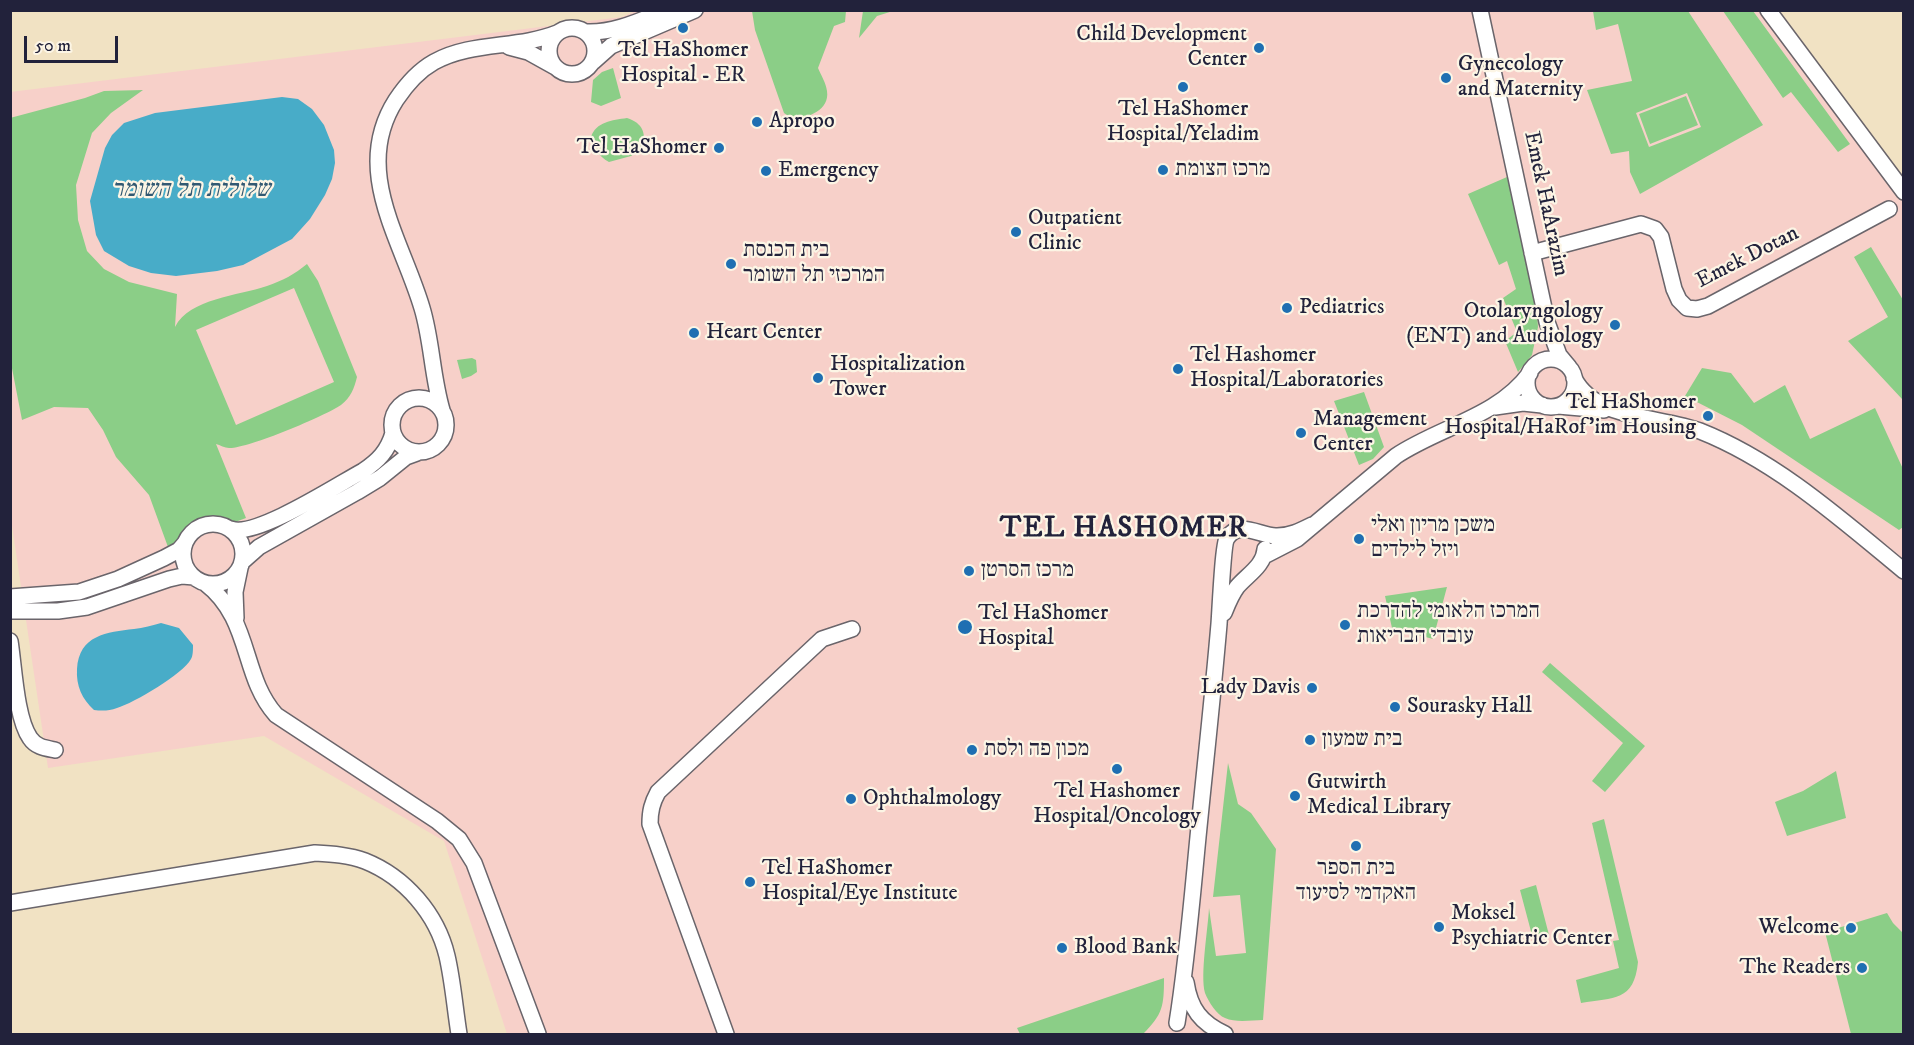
<!DOCTYPE html>
<meta charset="utf-8">
<style>
body{margin:0}
#map{position:relative;width:1914px;height:1045px;overflow:hidden;background:#f1e2c3;font-family:"IM FELL DW Pica",serif}
canvas{display:block}
.frame{position:absolute;inset:0;border:12px solid #22223b;pointer-events:none}
.scale{position:absolute;left:24px;top:36px;width:94px;height:27px;box-sizing:border-box;border:3px solid #22223b;border-top:0;padding-left:8px;font-size:18px;line-height:21px;white-space:nowrap;color:#22223b;-webkit-text-stroke:4px #fcf5e5;paint-order:stroke}
</style>
<div id="map">
<canvas width="1914" height="1045"></canvas>
<div class="frame"></div>
<div class="scale">50 m</div>
</div>
<script>
const ctx = document.querySelector('canvas').getContext('2d');
ctx.lineJoin = 'round';
function paint(path, color) { ctx.fillStyle = color; ctx.fill(path, 'evenodd'); }
function stroke(path, color, width, dash) { ctx.strokeStyle = color; ctx.lineWidth = width; ctx.lineCap = dash ? 'butt' : 'round'; ctx.setLineDash(dash || []); ctx.stroke(path); }
function write(font, color, halo, rows, align = 'center') {
  ctx.font = font + ' "IM FELL DW Pica","Frank Ruhl Libre",serif'; ctx.lineWidth = 4.5; ctx.setLineDash([]); ctx.textBaseline = 'middle'; ctx.strokeStyle = halo; ctx.fillStyle = color; for (const [text, x, y, turn = 0] of rows) {
    ctx.save(); ctx.translate(x, y); ctx.rotate((+turn || 0) * Math.PI / 180); ctx.textAlign = isNaN(turn) ? turn : align; if (halo) ctx.strokeText(text, 0, 0); ctx.fillText(text, 0, 0); ctx.restore();
  }
}
paint(new Path2D(`
 M638 10 1759 11 1903 201V1034H507L444 841 264 736 48 768 11 519 10 92 622 17Z`), '#f7d0c9');
paint(new Path2D(`
 M752 11H846L845 22 834 26 818 68C821 75 826 83 827 91 830 110 808 118 793 119L784 113 755 30Z
 M863 11V10L893 11 877 16 859 38Z
 M1593 11H1688L1763 125 1640 194 1630 172 1629 151 1611 154 1587 90 1632 81 1618 24 1596 30ZM1687 93 1701 127 1649 147 1636 113Z
 M1723 11H1753L1850 144 1838 152 1791 92 1783 98Z
 M613 68 621 98 601 106 591 102 593 80 602 72Z
 M143 90 111 113 92 133 76 185 78 220 87 251 104 269 129 282 177 294 175 327C190 298 238 296 267 286 282 281 295 274 307 264L318 281 357 377C354 389 351 397 341 405 325 416 247 449 229 448 225 448 220 445 216 444L246 518 168 547 149 495 116 457 103 430 88 408 54 407 22 420 10 358V118L85 98 104 91ZM294 288 334 382 236 425 196 330Z
 M1686 96 1698 125 1650 144 1639 114Z
 M627 118C643 123 647 134 642 149L631 156 609 162C598 156 594 148 591 137 596 122 612 120 627 118Z
 M1507 177 1536 300 1538 327 1532 355 1518 372 1505 341 1517 332 1503 298 1516 289 1507 261 1499 265 1468 194Z
 M1871 247 1903 300 1904 398 1902 399 1848 341 1888 317 1854 257Z
 M472 358 476 360 477 372 471 376 462 379 457 360Z
 M1702 368 1731 373 1754 403 1785 385 1810 439 1875 408 1903 469V527L1899 530 1742 425 1685 396Z
 M1364 392 1384 447 1373 459 1359 465 1334 401Z
 M1447 587 1433 639 1392 628 1385 596Z
 M1550 663 1645 746 1605 792 1592 781 1623 743 1542 672Z
 M1228 763 1238 804 1251 813 1276 849 1263 1020C1252 1020 1236 1023 1225 1018 1217 1015 1208 1001 1205 993 1200 975 1208 929 1209 908L1216 956 1246 953 1240 895 1213 897Z
 M1836 771 1846 818 1787 836 1775 802 1803 791Z
 M1604 819 1638 962C1634 1002 1614 997 1581 1003L1576 980 1619 968 1613 941 1619 940 1592 823Z
 M1536 885 1549 935 1533 939 1520 890Z
 M1887 913 1893 923 1903 933V1034H1851L1825 932Z
 M1164 978C1164 1006 1163 1014 1143 1034H1020L1017 1028Z`), '#8bce87');
paint(new Path2D(`
 M282 97 298 99 312 109 324 125 334 150 335 163 332 179 325 195 310 219 292 239 243 265 217 271 176 276 151 273 129 266 104 251 96 235 90 201 105 148 112 135 124 123 155 113Z
 M161 623 179 628 193 645C193 650 193 656 191 659 183 674 134 703 117 708 109 711 102 711 94 710 82 699 76 686 77 669 79 635 107 632 134 629 143 628 153 625 161 623Z`), '#48acc8');
const minor = new Path2D(`
 M1480 10 1547 322 1559 355 1569 367
 M1768 10 1904 192
 M549 51a23 23 0 1 1 46 0a23 23 0 1 1-46 0Z
 M587 32C615 33 641 20 667 10
 M509 47 528 52 555 67
 M593 62 611 46 695 10
 M1532 253 1641 224 1655 229 1661 237 1674 289 1679 300 1687 308 1697 309 1708 306 1889 209
 M1527 383a24 24 0 1 1 48 0a24 24 0 1 1-48 0Z
 M1574 378C1595 420 1660 416 1700 431 1776 461 1841 519 1904 571
 M392 425a27 27 0 1 1 54 0a27 27 0 1 1-54 0Z
 M1558 406 1604 410
 M1495 407 1523 403 1542 405
 M442 410C432 376 432 341 422 308 402 240 351 170 396 100 406 85 418 71 434 62 472 41 517 49 557 33
 M183 554a30 30 0 1 1 60 0a30 30 0 1 1-60 0Z
 M231 529C256 538 337 485 363 471 378 461 388 451 393 433
 M1264 556 1297 539 1396 456C1439 427 1498 417 1530 373
 M242 562 259 547 357 492 380 478 406 457 417 453
 M205 583C252 619 241 676 276 715L437 821 459 839 474 863 538 1034
 M10 597 79 592 118 579 164 558 179 550 185 543
 M10 611H58L87 607 169 579 182 576 194 577
 M1224 613C1228 603 1231 595 1237 587 1247 575 1264 566 1265 549
 M236 618 235 592 240 568
 M10 641C14 666 16 718 30 738 36 747 45 748 55 750
 M10 903 315 853C332 854 349 855 365 861 405 877 437 914 447 956 453 982 455 1009 459 1034
 M1186 982C1190 1009 1201 1023 1225 1034
 M1177 1023C1187 961 1192 899 1198 837 1205 766 1213 695 1219 624 1220 611 1223 544 1227 538 1240 519 1261 537 1277 536 1290 536 1300 531 1312 525
 M726 1034 650 824C650 811 652 803 658 792L822 639 852 629`);
stroke(minor, '#6a656b', 18);
stroke(minor, '#fff', 15);
for (const [x, y, r, color] of [
 [683,28,6,"#1f6fb2"],
 [1259,48,6,"#1f6fb2"],
 [1446,78,6,"#1f6fb2"],
 [1183,87,6,"#1f6fb2"],
 [757,122,6,"#1f6fb2"],
 [719,148,6,"#1f6fb2"],
 [1163,170,6,"#1f6fb2"],
 [766,171,6,"#1f6fb2"],
 [1016,232,6,"#1f6fb2"],
 [731,264,6,"#1f6fb2"],
 [1287,308,6,"#1f6fb2"],
 [1615,325,6,"#1f6fb2"],
 [694,333,6,"#1f6fb2"],
 [1178,369,6,"#1f6fb2"],
 [818,378,6,"#1f6fb2"],
 [1708,416,6,"#1f6fb2"],
 [1301,433,6,"#1f6fb2"],
 [1359,539,6,"#1f6fb2"],
 [969,571,6,"#1f6fb2"],
 [1345,625,6,"#1f6fb2"],
 [965,627,8,"#1f6fb2"],
 [1312,688,6,"#1f6fb2"],
 [1395,707,6,"#1f6fb2"],
 [1310,740,6,"#1f6fb2"],
 [972,750,6,"#1f6fb2"],
 [1117,769,6,"#1f6fb2"],
 [1295,796,6,"#1f6fb2"],
 [851,799,6,"#1f6fb2"],
 [1356,846,6,"#1f6fb2"],
 [750,882,6,"#1f6fb2"],
 [1439,927,6,"#1f6fb2"],
 [1851,928,6,"#1f6fb2"],
 [1062,948,6,"#1f6fb2"],
 [1862,968,6,"#1f6fb2"]
]) { const dot = new Path2D(); dot.arc(x, y, r, 0, 2 * Math.PI); ctx.fillStyle = color; ctx.fill(dot); stroke(dot, '#fcf5e5', 2); }
write('22px', '#22223b', '#fcf5e5', [
 ["Child Development",1247,35,"right"],
 ["Center",1247,60,"right"],
 ["Tel HaShomer",683,51,"center"],
 ["Hospital - ER",683,76,"center"],
 ["Gynecology",1458,65],
 ["and Maternity",1458,90],
 ["Tel HaShomer",1183,110,"center"],
 ["Hospital/Yeladim",1183,135,"center"],
 ["Apropo",769,122],
 ["Tel HaShomer",707,148,"right"],
 ["מרכז הצומת",1175,170],
 ["Emergency",778,171],
 ["Outpatient",1028,219],
 ["Clinic",1028,244],
 ["בית הכנסת",743,251],
 ["המרכזי תל השומר",743,276],
 ["Pediatrics",1299,308],
 ["Otolaryngology",1603,312,"right"],
 ["(ENT) and Audiology",1603,337,"right"],
 ["Heart Center",706,333],
 ["Tel Hashomer",1190,356],
 ["Hospital/Laboratories",1190,381],
 ["Hospitalization",830,365],
 ["Tower",830,390],
 ["Tel HaShomer",1696,403,"right"],
 ["Hospital/HaRof'im Housing",1696,428,"right"],
 ["Management",1313,420],
 ["Center",1313,445],
 ["משכן מריון ואלי",1371,526],
 ["ויזל לילדים",1371,551],
 ["מרכז הסרטן",981,571],
 ["המרכז הלאומי להדרכת",1357,612],
 ["עובדי הבריאות",1357,637],
 ["Tel HaShomer",978,614],
 ["Hospital",978,639],
 ["Lady Davis",1300,688,"right"],
 ["Sourasky Hall",1407,707],
 ["בית שמעון",1322,740],
 ["מכון פה ולסת",984,750],
 ["Gutwirth",1307,783],
 ["Medical Library",1307,808],
 ["Tel Hashomer",1117,792,"center"],
 ["Hospital/Oncology",1117,817,"center"],
 ["Ophthalmology",863,799],
 ["Tel HaShomer",762,869],
 ["Hospital/Eye Institute",762,894],
 ["בית הספר",1356,869,"center"],
 ["האקדמי לסיעוד",1356,894,"center"],
 ["Moksel",1451,914],
 ["Psychiatric Center",1451,939],
 ["Welcome",1839,928,"right"],
 ["Blood Bank",1074,948],
 ["The Readers",1850,968,"right"]
], 'left');
write('22px', '#22223b', '#fcf5e5', [
 ["Emek HaArazim",1545,204,78],
 ["Emek Dotan",1748,258,-27]
]);
write('italic 24px', '#315973', '#fcf5e5', [
 ["שלולית תל השומר",191,191]
]);
ctx.letterSpacing = '1.5px';
write('bold 28px', '#22223b', '#fcf5e5', [
 ["TEL HASHOMER",1124,530]
]);
ctx.letterSpacing = '0px';
</script>
